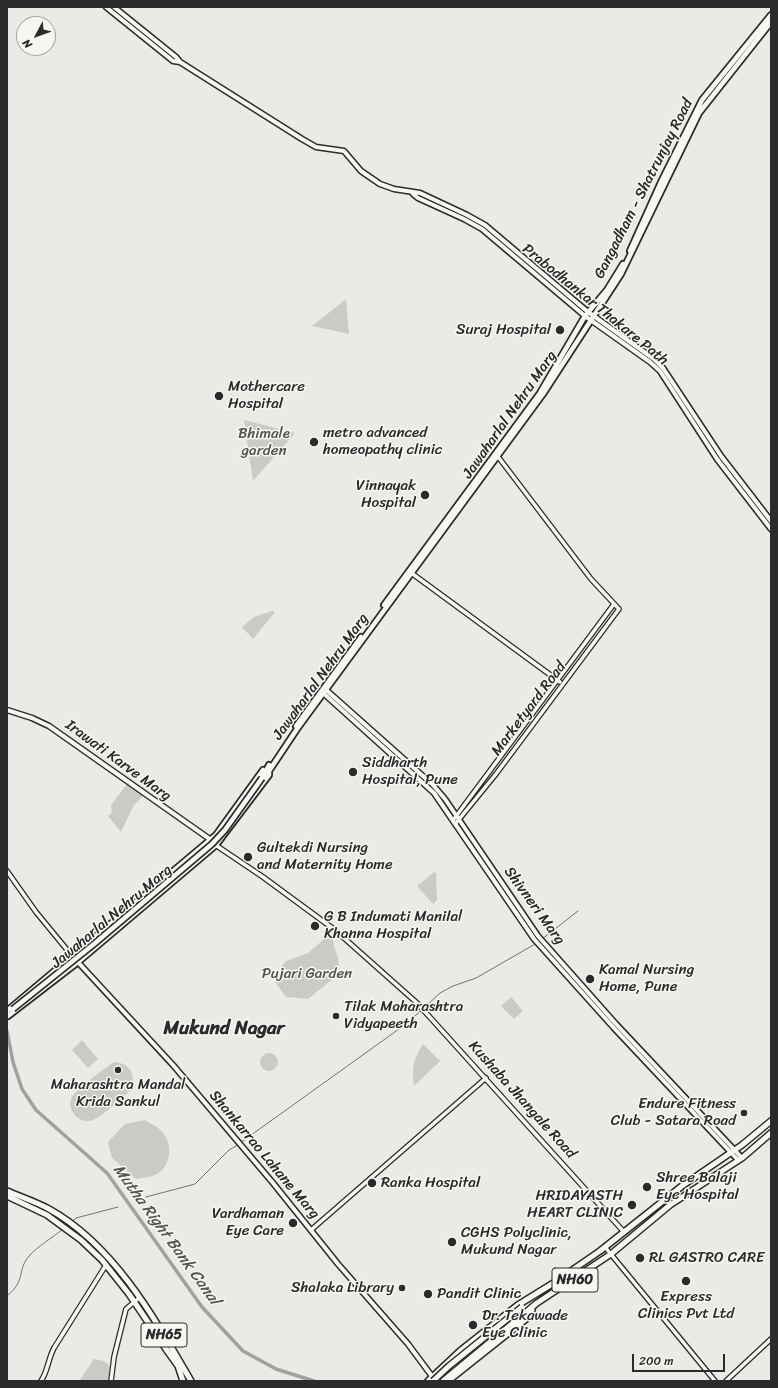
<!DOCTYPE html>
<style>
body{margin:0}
#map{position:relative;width:778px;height:1388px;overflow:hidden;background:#eaeae6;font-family:Sriracha,sans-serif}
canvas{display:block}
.frame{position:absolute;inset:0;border:8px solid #2b2b2b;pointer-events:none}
.north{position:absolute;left:16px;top:16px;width:40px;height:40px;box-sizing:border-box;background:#f6f6f2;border:1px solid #a5a5a2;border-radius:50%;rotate:229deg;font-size:11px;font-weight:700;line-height:16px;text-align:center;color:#2b2b2b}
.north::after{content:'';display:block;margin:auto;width:14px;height:18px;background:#2b2b2b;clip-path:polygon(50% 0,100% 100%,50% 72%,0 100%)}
.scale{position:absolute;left:632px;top:1354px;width:93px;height:18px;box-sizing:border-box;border:2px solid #2b2b2b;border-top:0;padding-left:5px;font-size:12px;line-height:14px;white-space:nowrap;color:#2b2b2b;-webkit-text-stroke:3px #f6f6f2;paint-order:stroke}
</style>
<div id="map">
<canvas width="778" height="1388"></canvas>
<div class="frame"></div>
<div class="north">N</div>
<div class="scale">200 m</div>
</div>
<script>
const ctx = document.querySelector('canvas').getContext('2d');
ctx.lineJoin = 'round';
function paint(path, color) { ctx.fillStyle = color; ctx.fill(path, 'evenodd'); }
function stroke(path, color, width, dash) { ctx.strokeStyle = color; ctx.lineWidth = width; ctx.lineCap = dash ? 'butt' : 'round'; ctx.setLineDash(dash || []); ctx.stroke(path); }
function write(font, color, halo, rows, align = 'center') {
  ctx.font = font + ' Sriracha,sans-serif'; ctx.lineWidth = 3; ctx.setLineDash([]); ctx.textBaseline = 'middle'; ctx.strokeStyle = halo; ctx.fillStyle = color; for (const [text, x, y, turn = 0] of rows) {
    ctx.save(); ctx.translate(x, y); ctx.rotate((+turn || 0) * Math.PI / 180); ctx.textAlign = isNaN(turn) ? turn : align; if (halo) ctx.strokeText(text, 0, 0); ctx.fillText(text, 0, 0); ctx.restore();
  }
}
paint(new Path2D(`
 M346 299 349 334 312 326Z
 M244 420 295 433 253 481Z
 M272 611 275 612 253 639 242 627 254 617Z
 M127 784 143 796 134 805 121 832 108 816 112 813 111 805Z
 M434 872 436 873 437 900 433 904 417 886Z
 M330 934C334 938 333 943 335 949 339 960 341 967 334 978L308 999 286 997 275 982 286 973 281 967 286 961 308 953Z
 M511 997 523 1011 514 1019 501 1006Z
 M82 1040 98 1059 88 1068 72 1050Z
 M423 1044 440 1061 414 1086C412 1067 413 1060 423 1044Z
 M260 1062a9 9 0 1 1 18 0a9 9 0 1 1-18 0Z
 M115 1062C131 1064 136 1075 131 1090 120 1099 108 1112 95 1119 82 1127 65 1111 72 1097 76 1090 108 1065 115 1062Z
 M145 1120C151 1124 159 1127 163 1133 173 1144 171 1166 157 1174 151 1177 143 1178 136 1179L112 1158 108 1142 125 1124Z
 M94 1359C111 1362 111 1365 108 1381H79Z`), '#cacac7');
stroke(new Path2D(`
 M542 939 578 911
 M424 1008 440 993 453 986 476 978 537 943
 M240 1143 399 1029 422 1010
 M146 1197 195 1184 229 1150 238 1145
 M72 1222 76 1218 118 1207
 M7 1296C26 1281 17 1270 29 1256 38 1246 52 1238 63 1229`), '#727270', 1);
stroke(new Path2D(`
 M7 1031 13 1062 22 1089 36 1110 107 1173 202 1307 243 1351 276 1369 314 1381`), '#a1a19e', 3.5);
const tertiary = new Path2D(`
 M410 572 560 682
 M454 819 614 604
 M456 823 496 774 619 609 591 579 496 454
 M214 844 263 877 335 930 417 1003 624 1232
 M7 871 36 912 73 957
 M311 1230 486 1078
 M605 1247 715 1381
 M41 1381C48 1371 48 1359 54 1348L106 1265
 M111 1381 114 1357 126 1309 139 1298
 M726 1381 771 1339`);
const secondary = new Path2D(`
 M106 7 173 61 180 62 302 139 316 147 344 151 361 171 380 184 394 189 420 193 467 215 485 225 588 312 654 359 663 368 721 456 771 521
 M114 7 176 57 180 62
 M413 194 418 198 464 219 482 229 585 316 650 362 660 371 717 459 771 529
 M324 688 433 785 445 799 538 936 616 1024 742 1158
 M322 692 434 793 534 939 613 1027 738 1160
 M7 710 32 718 49 726 211 840
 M76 960 173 1065 273 1183 338 1264 408 1344 434 1379`);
const primary = new Path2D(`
 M630 251 662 180 702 100 771 15
 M384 605 540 393 585 316 607 290 623 264
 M296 726 361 637
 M262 778 269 765
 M7 1011 216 835 263 770
 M8 1016 78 962 216 845 269 775V771L297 729 543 394 621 274 699 113 771 22`);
const trunk = new Path2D(`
 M7 1191C21 1197 36 1202 49 1209 114 1245 155 1319 191 1381
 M7 1196 47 1215 81 1240 102 1260 129 1294 168 1352 178 1366 183 1381
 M428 1381 460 1351 518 1305 552 1284 600 1251 682 1186 742 1145 771 1121
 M443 1381 537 1303 611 1254 670 1205 742 1158 771 1133
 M448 1381 526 1319 532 1310`);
stroke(tertiary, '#2b2b2b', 6);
stroke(secondary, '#2b2b2b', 7);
stroke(primary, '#2b2b2b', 8);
stroke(trunk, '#2b2b2b', 8);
stroke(tertiary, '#f6f6f2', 3.5);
stroke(secondary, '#f6f6f2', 4);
stroke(primary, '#f6f6f2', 4.5);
stroke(trunk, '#f6f6f2', 5);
const primaryBridge = new Path2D(`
 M13 1009 94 944 212 844 225 830 262 778`);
const trunkBridge = new Path2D(`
 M433 1381 449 1366 522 1307`);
stroke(primaryBridge, '#2b2b2b', 8, []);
stroke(trunkBridge, '#2b2b2b', 8, []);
stroke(primaryBridge, '#f6f6f2', 4.5);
stroke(trunkBridge, '#f6f6f2', 5);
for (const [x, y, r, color] of [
 [560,330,5,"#2b2b2b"],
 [219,396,5,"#2b2b2b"],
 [314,442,5,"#2b2b2b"],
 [425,495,5,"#2b2b2b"],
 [353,772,5,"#2b2b2b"],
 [248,857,5,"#2b2b2b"],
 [315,926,5,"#2b2b2b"],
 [590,979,5,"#2b2b2b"],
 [336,1016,4,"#2b2b2b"],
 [118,1070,4,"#2b2b2b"],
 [744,1113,4,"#2b2b2b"],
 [372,1183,5,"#2b2b2b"],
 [647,1187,5,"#2b2b2b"],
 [632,1205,5,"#2b2b2b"],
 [293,1223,5,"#2b2b2b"],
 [452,1242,5,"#2b2b2b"],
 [640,1258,5,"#2b2b2b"],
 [686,1281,5,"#2b2b2b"],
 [402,1288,4,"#2b2b2b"],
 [428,1294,5,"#2b2b2b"],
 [473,1325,5,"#2b2b2b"]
]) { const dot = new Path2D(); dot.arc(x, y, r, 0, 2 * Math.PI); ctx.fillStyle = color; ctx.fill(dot); stroke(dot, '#f6f6f2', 1.5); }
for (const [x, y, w] of [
 [575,1280,46],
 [164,1335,46]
]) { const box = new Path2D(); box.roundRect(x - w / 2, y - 12, w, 24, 3); ctx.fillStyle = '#f6f6f2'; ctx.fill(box); stroke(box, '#2b2b2b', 1); }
write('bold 14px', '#2b2b2b', null, [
 ["NH60",575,1280],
 ["NH65",164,1335]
]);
write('15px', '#2b2b2b', '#f6f6f2', [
 ["Gangadham - Shatrunjay Road",644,189,-63],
 ["Prabodhankar Thakare Path",595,305,39],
 ["Jawaharlal Nehru Marg",510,415,-55],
 ["Jawaharlal Nehru Marg",321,677,-54],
 ["Marketyard Road",529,709,-53],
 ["Irawati Karve Marg",118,761,36],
 ["Shivneri Marg",534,906,54],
 ["Jawaharlal Nehru Marg",112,917,-40],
 ["Kushaba Jhangale Road",522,1100,48],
 ["Shankarrao Lahane Marg",264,1155,50]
]);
write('15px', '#2b2b2b', '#f6f6f2', [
 ["Suraj Hospital",551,330,"right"],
 ["Mothercare",228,387],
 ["Hospital",228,404],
 ["metro advanced",323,433],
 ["homeopathy clinic",323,450],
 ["Vinnayak",416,486,"right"],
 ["Hospital",416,503,"right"],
 ["Siddharth",362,763],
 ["Hospital, Pune",362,780],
 ["Gultekdi Nursing",257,848],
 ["and Maternity Home",257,865],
 ["G B Indumati Manilal",324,917],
 ["Khanna Hospital",324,934],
 ["Kamal Nursing",599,970],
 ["Home, Pune",599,987],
 ["Tilak Maharashtra",344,1007],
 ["Vidyapeeth",344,1024],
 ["Maharashtra Mandal",118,1085,"center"],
 ["Krida Sankul",118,1102,"center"],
 ["Endure Fitness",736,1104,"right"],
 ["Club - Satara Road",736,1121,"right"],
 ["Shree Balaji",656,1178],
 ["Eye Hospital",656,1195],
 ["Ranka Hospital",381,1183],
 ["HRIDAYASTH",623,1196,"right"],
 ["HEART CLINIC",623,1213,"right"],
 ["Vardhaman",284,1214,"right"],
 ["Eye Care",284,1231,"right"],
 ["CGHS Polyclinic,",461,1233],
 ["Mukund Nagar",461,1250],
 ["RL GASTRO CARE",649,1258],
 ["Shalaka Library",394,1288,"right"],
 ["Pandit Clinic",437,1294],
 ["Express",686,1297,"center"],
 ["Clinics Pvt Ltd",686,1314,"center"],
 ["Dr. Tekawade",482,1316],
 ["Eye Clinic",482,1333]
], 'left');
write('15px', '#535352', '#f6f6f2', [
 ["Bhimale",264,434],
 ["garden",264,451],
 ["Pujari Garden",307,974]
]);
write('italic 16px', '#545453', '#f6f6f2', [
 ["Mutha Right Bank Canal",166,1235,54]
]);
write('bold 19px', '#2b2b2b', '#f6f6f2', [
 ["Mukund Nagar",224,1029]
]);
</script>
